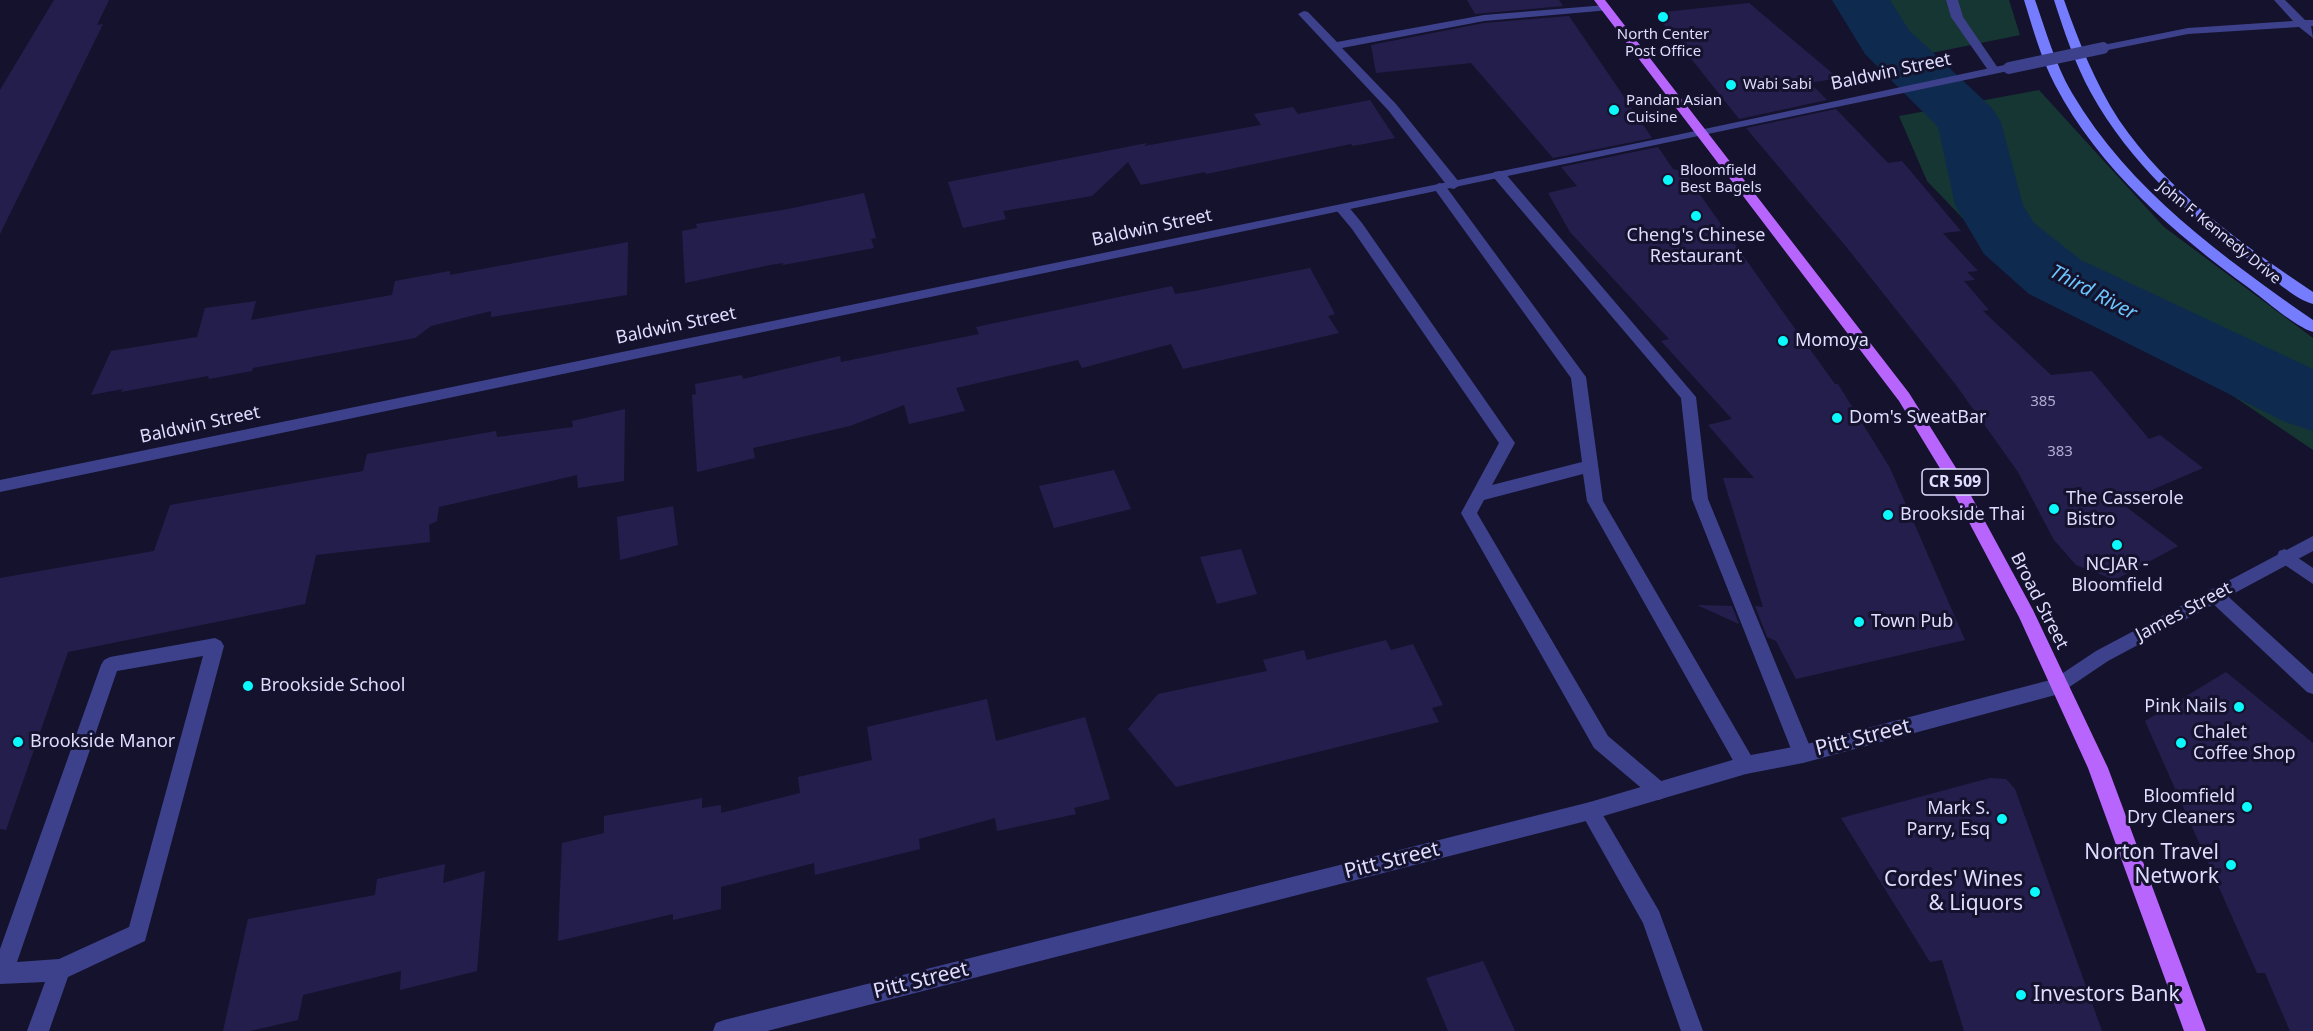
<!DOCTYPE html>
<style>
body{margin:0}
canvas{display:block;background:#14122c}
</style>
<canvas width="2313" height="1031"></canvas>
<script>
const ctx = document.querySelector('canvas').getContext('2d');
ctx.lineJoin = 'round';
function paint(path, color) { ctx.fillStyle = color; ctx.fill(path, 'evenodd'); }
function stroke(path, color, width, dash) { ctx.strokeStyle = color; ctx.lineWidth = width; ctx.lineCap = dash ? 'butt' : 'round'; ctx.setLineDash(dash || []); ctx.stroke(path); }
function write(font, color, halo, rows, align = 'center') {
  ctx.font = font + ' "Noto Sans",sans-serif'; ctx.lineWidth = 6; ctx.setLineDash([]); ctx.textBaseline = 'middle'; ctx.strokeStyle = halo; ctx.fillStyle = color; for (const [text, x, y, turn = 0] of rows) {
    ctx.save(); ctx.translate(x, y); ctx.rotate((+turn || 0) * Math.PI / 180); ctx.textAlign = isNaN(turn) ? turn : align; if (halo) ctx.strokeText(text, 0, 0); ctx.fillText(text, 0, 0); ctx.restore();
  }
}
paint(new Path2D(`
 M1849 0H2009L2020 35 1892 61Z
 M2039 90 2164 227 2313 338V450L2199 373 2018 276 1927 181 1899 116Z`), '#153632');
paint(new Path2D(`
 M1832 0H1890L1909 30 1992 108 2001 122 2023 205 2034 223 2081 260 2313 369V431L2285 422 2029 294 1984 254 1955 205 1938 127 1865 54Z`), '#0e2b4f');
paint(new Path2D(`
 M54 0H109L97 25 103 24 0 234V90Z
 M1467 0H1559L1563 6 1475 14Z
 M1749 3 1838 78 1810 83 1827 100 1739 119 1655 13Z
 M1569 16 1652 138 1553 158 1471 63 1376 73 1371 45 1484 23Z
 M1370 100 1395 138 1353 146 1351 144 1206 174 1205 172 1141 185 1128 162 1092 196 1003 211 1006 219 963 228 948 182 1147 143 1144 146 1261 125 1254 114 1293 107 1298 114Z
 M1836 109 1888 163 1902 161 1961 231 1943 233 1978 271 1967 272 1975 280 1964 281 1989 310 1983 311 2051 375 2092 371 2149 439 2160 435 2203 468 2121 503 2178 546 2115 580 2076 565 2054 540 2018 472 1956 385 1848 249 1746 128Z
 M1658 147 1673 169 1684 172 1778 305 1835 384H1838L1890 468 1965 640 1796 679 1776 641 1767 637 1755 606 1763 607 1723 478H1754L1708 425 1732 419 1661 341 1669 339 1570 232 1548 193 1577 186 1561 167Z
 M864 193 876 238 871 239 874 248 783 265V263L770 265 685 283 682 231 697 228 696 224 788 209Z
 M628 242 627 295 491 317V311L431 326 415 338 253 368 252 371 209 379 208 376 121 392 123 389 91 395 111 351 197 337 205 308 256 301 251 320 392 295 395 281 450 271V275Z
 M1310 268 1335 314 1328 316 1339 333 1183 369 1171 344 1082 368 1078 360 956 388 965 411 909 424 904 405 850 426 753 448 755 458 697 472 692 395 696 394 695 384 742 375 743 379 840 356 841 362 979 334 976 327 1172 286 1175 294 1195 291Z
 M625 409 624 481 578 488 577 475 439 507 437 521 429 525 430 542 316 555 305 604 68 652 6 830 0 829V578L154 551 170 505 363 471 367 454 496 431 497 437 573 427 572 421Z
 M1114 470 1131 509 1054 528 1039 486Z
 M673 506 678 545 620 560 617 517Z
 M1241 549 1257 594 1217 604 1200 557Z
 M1697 605 1732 606 1739 624Z
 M1386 640 1391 650 1413 644 1443 705 1432 708 1439 722 1176 787 1128 729 1158 694 1267 671 1263 660 1304 650 1307 660Z
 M2226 672 2313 743V1031H2290L2265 973H2257L2145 721Z
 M987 699 996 741 1085 717 1110 799 1074 808 1076 814 997 831 995 818 919 839 920 849 815 875 814 863 721 887V909L673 920V914L558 941 562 843 604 833V816L702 798V808L721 805V813L800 793 798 777 872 760 867 727Z
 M1990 778 2006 779 2015 789 2102 1031H1964L1942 960 1930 962 1841 818Z
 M445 864 443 883 485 871 477 971 400 990 401 971 303 995 298 1020 250 1031H223L248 919 375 895 377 879Z
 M1483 961 1515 1031H1448L1426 978Z`), '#241e4d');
paint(new Path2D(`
 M1946 0H1958L1963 17 2000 71 1998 73H1990L1951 17Z
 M1606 5 1610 6V10L1484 21 1342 48 1396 104 1459 182 1460 185 1454 189 1449 188 1388 110 1298 14 1304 11 1308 12 1337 42 1484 15Z
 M1499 171 1504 172 1696 397 1708 499 1813 754 1810 760 1803 763 1796 760 1793 754 1692 499 1681 398 1494 178 1493 175 1494 172Z
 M1439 183 1444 184 1586 377 1603 501 1753 759 1756 765 1753 771 1746 774 1739 771 1587 501 1583 474 1484 500 1477 513 1608 736 1666 785 1669 791 1666 797 1659 800 1652 797 1594 748 1461 513 1499 443 1352 229 1337 211 1335 208 1337 205H1347L1362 223 1515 443 1492 485 1582 462 1571 378 1433 187Z
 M2285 549 2313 568V584L2279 561 2277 556 2279 551Z
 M2215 588 2221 590 2313 674V694L2307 692 2209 600 2206 595 2209 590Z
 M215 638 221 641 224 646 145 941 68 977 49 1031H27L45 982 0 984V949L101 665 104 660 110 657ZM203 656 129 927 59 959 17 962 117 671Z
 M1590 802 1597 805 1659 911 1703 1031H1681L1643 923 1580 811 1583 805Z`), '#3d418b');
paint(new Path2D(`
 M2274 0H2285L2305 20H2313V26H2311L2313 38 2299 27 2188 34 2103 51 2097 48 2103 45 2188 28 2293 21Z
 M2009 64 2015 68 2013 70 0 492V480L1667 137Z
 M2313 536V551L2108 661 2059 694 1803 763 1746 774 1590 820 767 1031H713L716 1023 724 1020 1590 802 1746 756 1803 745 2054 679 2096 651Z`), '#3d418b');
paint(new Path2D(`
 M2024 0H2035C2046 31 2055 64 2072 93 2129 190 2223 257 2313 320V332C2296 327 2265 300 2249 288 2175 234 2099 169 2055 85 2041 58 2033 29 2024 0Z
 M2054 0H2064C2079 42 2095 83 2119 120 2167 191 2243 245 2313 292V304C2294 299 2269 275 2253 263 2190 217 2129 162 2091 93 2075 64 2064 31 2054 0Z`), '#757dfe');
paint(new Path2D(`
 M1594 0H1605L1909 393 1956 468 2033 610 2108 768 2206 1031H2184L2088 768 2019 617 1944 475 1899 401Z`), '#b865fe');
stroke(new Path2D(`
 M2009 68 2103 48`), '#3d418b', 12);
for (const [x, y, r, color] of [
 [1663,17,6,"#0bf8fd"],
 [1731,85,6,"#0bf8fd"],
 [1614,110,6,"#0bf8fd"],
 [1668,180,6,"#0bf8fd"],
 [1696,216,6,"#0bf8fd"],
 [1783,341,6,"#0bf8fd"],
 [1837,418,6,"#0bf8fd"],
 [2054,509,6,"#0bf8fd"],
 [1888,515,6,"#0bf8fd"],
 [2117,545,6,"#0bf8fd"],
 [1859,622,6,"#0bf8fd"],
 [248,686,6,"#0bf8fd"],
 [2239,707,6,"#0bf8fd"],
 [18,742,6,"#0bf8fd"],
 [2181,743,6,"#0bf8fd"],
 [2247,807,6,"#0bf8fd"],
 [2002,819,6,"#0bf8fd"],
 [2231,865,6,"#0bf8fd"],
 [2035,892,6,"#0bf8fd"],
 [2021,995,6,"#0bf8fd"]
]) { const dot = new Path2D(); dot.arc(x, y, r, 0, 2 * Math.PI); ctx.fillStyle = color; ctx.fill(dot); stroke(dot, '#14122c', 2); }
write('15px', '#deddff', '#14122c', [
 ["North Center",1663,35,"center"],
 ["Post Office",1663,52,"center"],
 ["Wabi Sabi",1743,85],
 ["Pandan Asian",1626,101],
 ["Cuisine",1626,118],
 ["Bloomfield",1680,171],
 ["Best Bagels",1680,188]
], 'left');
write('15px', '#deddff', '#14122c', [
 ["John F. Kennedy Drive",2219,233,39]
]);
write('15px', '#b0add2', null, [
 ["385",2043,402],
 ["383",2060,452]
]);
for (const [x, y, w] of [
 [1955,482,66]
]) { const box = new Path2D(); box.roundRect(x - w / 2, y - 13, w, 26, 4.5); ctx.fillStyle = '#14122c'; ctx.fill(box); stroke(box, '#deddff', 1.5); }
write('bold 16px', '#deddff', null, [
 ["CR 509",1955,482]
]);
write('18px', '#deddff', '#14122c', [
 ["Baldwin Street",1891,72,-12],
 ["Baldwin Street",1152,228,-12],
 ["Baldwin Street",676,326,-12],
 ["Baldwin Street",200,425,-12],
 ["Broad Street",2039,601,63],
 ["James Street",2184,612,-28]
]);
write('18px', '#deddff', '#14122c', [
 ["Cheng's Chinese",1696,236,"center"],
 ["Restaurant",1696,257,"center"],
 ["Momoya",1795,341],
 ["Dom's SweatBar",1849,418],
 ["The Casserole",2066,499],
 ["Bistro",2066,520],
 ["Brookside Thai",1900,515],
 ["NCJAR -",2117,565,"center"],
 ["Bloomfield",2117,586,"center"],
 ["Town Pub",1871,622],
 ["Brookside School",260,686],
 ["Pink Nails",2227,707,"right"],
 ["Chalet",2193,733],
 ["Coffee Shop",2193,754],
 ["Brookside Manor",30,742],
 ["Bloomfield",2235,797,"right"],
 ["Dry Cleaners",2235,818,"right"],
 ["Mark S.",1990,809,"right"],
 ["Parry, Esq",1990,830,"right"]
], 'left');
write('italic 20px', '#6cc6fe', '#14122c', [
 ["Third River",2093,293,28]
]);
write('21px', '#deddff', '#14122c', [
 ["Pitt Street",1863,738,-14],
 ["Pitt Street",1392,861,-14],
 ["Pitt Street",921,981,-14]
]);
write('21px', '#deddff', '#14122c', [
 ["Norton Travel",2219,853],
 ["Network",2219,877],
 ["Cordes' Wines",2023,880],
 ["& Liquors",2023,904],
 ["Investors Bank",2033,995,"left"]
], 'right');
</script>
